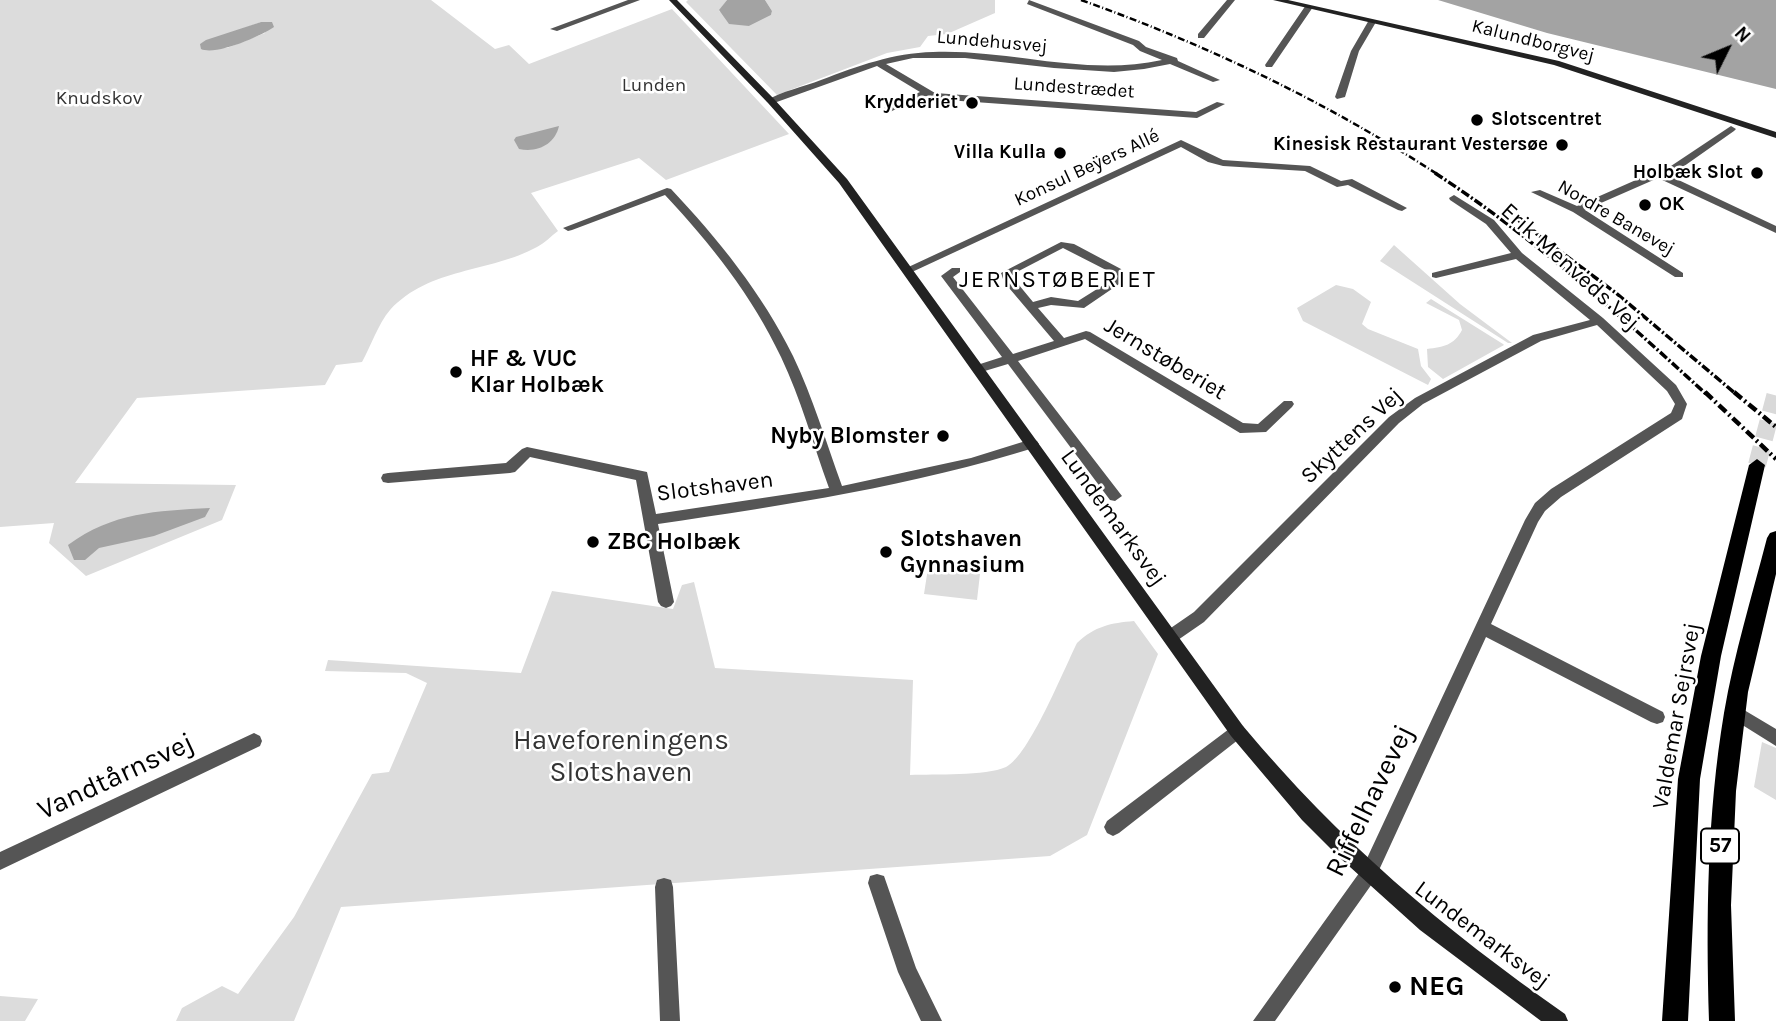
<!DOCTYPE html>
<meta charset="utf-8">
<style>
body{margin:0}
#map{position:relative;width:1776px;height:1021px;overflow:hidden;background:#fff;font-family:Karla,sans-serif}
canvas{display:block}
.north{position:absolute;left:1692px;top:14px;width:70px;height:70px;-webkit-text-stroke:5px #fff;paint-order:stroke;rotate:47deg;font-size:19px;font-weight:700;line-height:28px;text-align:center;color:#000}
.north::after{content:'';display:block;margin:auto;width:24px;height:32px;background:#000;clip-path:polygon(50% 0,100% 100%,50% 72%,0 100%)}
</style>
<div id="map">
<canvas width="1776" height="1021"></canvas>
<div class="north">N</div>
</div>
<script>
const ctx = document.querySelector('canvas').getContext('2d');
ctx.lineJoin = 'round';
function paint(path, color) { ctx.fillStyle = color; ctx.fill(path, 'evenodd'); }
function stroke(path, color, width, dash) { ctx.strokeStyle = color; ctx.lineWidth = width; ctx.lineCap = dash ? 'butt' : 'round'; ctx.setLineDash(dash || []); ctx.stroke(path); }
function write(font, color, halo, rows, align = 'center') {
  ctx.font = font + ' Karla,sans-serif'; ctx.lineWidth = 5; ctx.setLineDash([]); ctx.textBaseline = 'middle'; ctx.strokeStyle = halo; ctx.fillStyle = color; for (const [text, x, y, turn = 0] of rows) {
    ctx.save(); ctx.translate(x, y); ctx.rotate((+turn || 0) * Math.PI / 180); ctx.textAlign = isNaN(turn) ? turn : align; if (halo) ctx.strokeText(text, 0, 0); ctx.fillText(text, 0, 0); ctx.restore();
  }
}
paint(new Path2D(`
 M0 0H431L495 49 509 45 529 64 672 9 789 134 666 180 639 158 531 193 558 231C551 236 545 243 537 247 489 273 430 267 390 310 378 324 371 346 362 362L336 365 325 385 137 398 75 483 236 485 222 520 86 576 49 543 54 523 0 527ZM261 22 265 33 227 48 200 44Z
 M688 0H727L719 11 749 26 771 15 772 11 765 0H995V13L947 34 928 36 920 47 887 53 777 95 686 2Z
 M1394 245 1460 304 1512 343H1508L1380 261Z
 M1336 285 1353 289 1371 302 1362 324 1368 329 1418 349 1421 366 1431 379 1428 385 1303 321 1297 308Z
 M1431 299 1503 344 1504 345 1443 379 1428 367 1427 349C1444 347 1454 345 1462 330L1459 320 1426 303Z
 M928 568 980 574 977 600 924 594Z
 M694 582 715 668 913 680 910 775C934 774 986 776 1006 767 1029 756 1064 669 1077 643 1095 626 1111 623 1134 621L1158 654 1087 835 1050 856 341 907 294 1021H176L182 1008 222 986 238 994 294 917 372 774 389 772 427 683 406 673 325 671 328 660 521 673 552 591 673 609 682 585Z
 M1762 742 1776 748V800L1754 787Z
 M0 996 38 999 25 1021H0Z`), '#dcdcdc');
paint(new Path2D(`
 M727 0H765L772 11 771 15 749 26 729 24 719 10Z
 M1438 0H1776V89L1547 33Z
 M261 22H272L274 27C261 36 216 56 201 49L200 44 206 40Z
 M559 126C555 144 538 153 519 149L514 140 516 137Z
 M210 508 205 517 154 536 99 548 85 560H74L68 545C113 512 156 511 210 508Z`), '#a3a3a3');
stroke(new Path2D(`
 M1757 465 1776 393`), '#d9d9d9', 18, [18, 9]);
paint(new Path2D(`
 M628 0H640L557 31 550 29Z
 M1029 0 1139 41 1146 47 1177 58 1178 61 1220 80 1213 82 1170 64 1144 69 1114 72 1054 68 965 58H913L886 64 935 93 1196 112 1217 102 1225 104 1197 118 933 99 926 96 885 114 882 113V109L920 92 877 66 774 103 766 101C781 91 804 87 821 80 858 66 893 53 933 52 1010 49 1085 77 1162 60L1140 51 1133 45 1027 4Z
 M1227 0H1235L1204 38H1198V34Z
 M1306 5 1313 7 1272 67H1266L1265 65Z
 M1369 20 1376 22 1359 51 1345 97 1337 99 1335 97 1351 51Z
 M1731 126 1736 129 1734 131 1670 176 1776 226V233L1658 178 1585 210 1683 273V277H1675L1573 212 1531 192 1540 190 1577 206 1654 172H1662Z
 M1181 140 1223 160 1310 166 1341 181 1352 179 1407 208 1402 211 1398 210 1348 185 1337 187 1305 171 1223 166 1208 162 1181 147 912 272 908 273 902 270Z
 M667 188 671 189C718 239 762 293 793 356 813 398 826 442 842 486L971 458 1032 439 1037 441 1039 444 1037 447C912 486 787 505 658 524L674 602 671 606 666 608 661 606 658 602 636 480 530 457 515 472 510 473 388 483 383 482 381 478 383 474 388 473 506 463 522 449 527 447 647 472 656 514 829 488C813 444 801 399 781 357 752 296 711 244 665 195L572 230 568 231 563 228Z
 M1454 195 1494 220 1522 253 1603 318 1676 385 1687 404 1682 419 1561 497 1545 511 1538 522 1491 624 1663 712 1665 717 1663 722 1657 724 1651 722 1486 637 1374 881 1275 1021H1253L1362 869 1525 520 1535 503 1551 489 1671 413 1675 404 1667 391 1597 325 1541 341 1423 404 1399 423 1204 622 1175 642 1170 644 1165 642 1162 637 1165 632 1194 612 1389 417 1415 398 1533 335 1590 320 1516 259 1436 278 1432 277V273L1511 253 1486 224 1450 200 1449 198Z
 M1061 242 1074 244 1121 269 1125 280 1084 308 1051 305 1038 308 1064 338 1086 331 1090 332 1243 423 1258 424 1284 401H1292L1294 404 1292 407 1266 432 1240 433 1085 339 1018 361 1122 496 1115 501 1110 500 1008 364 978 373 974 372 972 369 974 366 1002 357 941 276 952 268H960V272L953 277 1013 354 1054 341 1004 282 1001 273ZM1063 248 1112 273 1113 279 1078 301 1051 297 1033 302 1014 279 1013 274Z
 M1734 704 1776 729V746L1728 716 1726 711 1728 706Z
 M1237 723 1243 726 1245 731 1243 736 1119 833 1113 836 1107 833 1104 827 1107 821Z
 M254 733 260 736 262 741 260 746 0 870V852Z
 M877 874 884 876 916 968 942 1021H921L898 972 868 883 870 876Z
 M664 878 671 880 673 887 680 1021H660L655 887 657 880Z`), '#555');
paint(new Path2D(`
 M669 0H677L774 99 847 179 1243 726C1339 841 1442 928 1565 1014L1568 1021H1541L1420 930 1340 858 1302 820 1231 736 839 183 768 103Z
 M1273 0H1288L1559 61 1776 132V138L1554 65Z`), '#222');
paint(new Path2D(`
 M1757 459 1765 465 1721 656 1700 779 1688 1021H1662L1678 779 1701 656 1749 465Z
 M1776 531V574L1748 692 1736 791 1731 905 1735 1021H1709C1706 918 1707 815 1724 713 1734 654 1752 596 1767 538L1770 533Z`), '#000');
stroke(new Path2D(`
 M1081 0C1207 45 1325 101 1437 174`), '#000', 2.5, [7, 2.5, 1, 2.5]);
stroke(new Path2D(`
 M1435 173C1533 237 1620 315 1706 394
 M1514 217 1616 293 1736 394`), '#000', 3.5, [9, 2.5, 2, 2.5]);
stroke(new Path2D(`
 M1705 392 1776 459
 M1734 392 1776 427`), '#000', 4.5, [10, 3.5, 2, 3.5]);
for (const [x, y, r, color] of [
 [972,103,7,"#000"],
 [1477,120,7,"#000"],
 [1562,145,7,"#000"],
 [1060,153,7,"#000"],
 [1757,173,7,"#000"],
 [1645,205,7,"#000"],
 [456,372,7,"#000"],
 [943,436,7,"#000"],
 [593,542,7,"#000"],
 [886,552,7,"#000"],
 [1395,987,7,"#000"]
]) { const dot = new Path2D(); dot.arc(x, y, r, 0, 2 * Math.PI); ctx.fillStyle = color; ctx.fill(dot); stroke(dot, '#fff', 2.5); }
write('19px', '#000', '#fff', [
 ["Kalundborgvej",1533,41,14],
 ["Lundehusvej",992,42,5],
 ["Lundestrædet",1074,88,4],
 ["Konsul Beÿers Allé",1087,168,-25],
 ["Nordre Banevej",1616,218,30]
]);
write('19px', '#333', '#fff', [
 ["Lunden",654,86],
 ["Knudskov",99,99]
]);
write('bold 19px', '#000', '#fff', [
 ["Krydderiet",958,103],
 ["Slotscentret",1491,120,"left"],
 ["Kinesisk Restaurant Vestersøe",1548,145],
 ["Villa Kulla",1046,153],
 ["Holbæk Slot",1743,173],
 ["OK",1659,205,"left"]
], 'right');
for (const [x, y, w] of [
 [1720,846,38]
]) { const box = new Path2D(); box.roundRect(x - w / 2, y - 17.5, w, 35, 5); ctx.fillStyle = '#fff'; ctx.fill(box); stroke(box, '#000', 2); }
write('bold 21px', '#000', null, [
 ["57",1720,846]
]);
write('23px', '#000', '#fff', [
 ["Erik Menveds Vej",1570,267,42],
 ["Jernstøberiet",1165,359,31],
 ["Skyttens Vej",1352,436,-43],
 ["Slotshaven",715,487,-7],
 ["Lundemarksvej",1113,518,54],
 ["Valdemar Sejrsvej",1677,716,-80],
 ["Lundemarksvej",1482,935,37]
]);
write('bold 23px', '#000', '#fff', [
 ["HF & VUC",470,359],
 ["Klar Holbæk",470,385],
 ["Nyby Blomster",929,436,"right"],
 ["Slotshaven",900,539],
 ["Gynnasium",900,565],
 ["ZBC Holbæk",607,542]
], 'left');
ctx.letterSpacing = '2px';
write('24px', '#000', '#fff', [
 ["JERNSTØBERIET",1058,280]
]);
ctx.letterSpacing = '0px';
write('28px', '#333', '#fff', [
 ["Haveforeningens",621,741],
 ["Slotshaven",621,773]
]);
write('28px', '#000', '#fff', [
 ["Vandtårnsvej",116,777,-25],
 ["Riffelhavevej",1370,801,-64]
]);
write('bold 28px', '#000', '#fff', [
 ["NEG",1409,987]
], 'left');
</script>
